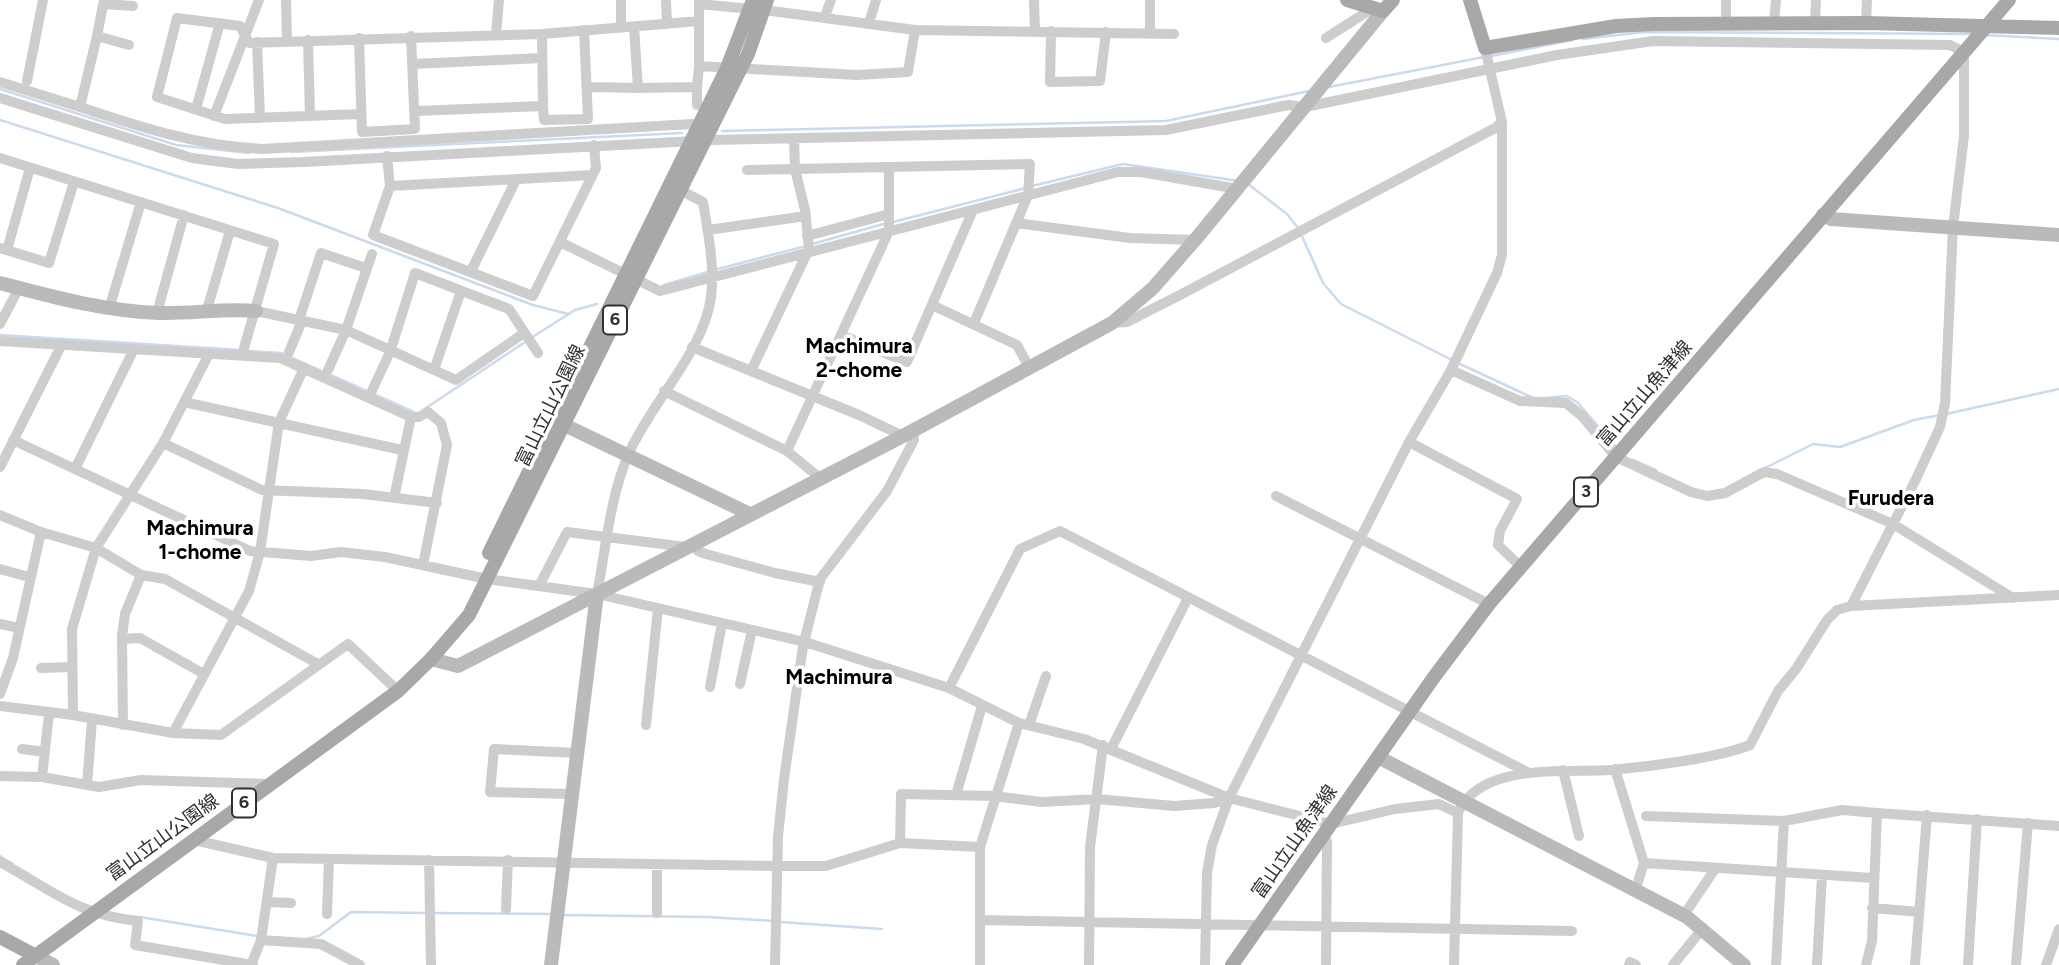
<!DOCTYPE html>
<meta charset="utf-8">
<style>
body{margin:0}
canvas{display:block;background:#fff}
</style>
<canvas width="2059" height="965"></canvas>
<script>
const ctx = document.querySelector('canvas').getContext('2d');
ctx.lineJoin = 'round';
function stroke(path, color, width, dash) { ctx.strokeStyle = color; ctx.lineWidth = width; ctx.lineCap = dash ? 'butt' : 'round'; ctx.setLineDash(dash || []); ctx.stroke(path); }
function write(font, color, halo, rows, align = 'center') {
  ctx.font = font + ' Figtree,"Noto Sans JP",sans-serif'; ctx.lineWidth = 7; ctx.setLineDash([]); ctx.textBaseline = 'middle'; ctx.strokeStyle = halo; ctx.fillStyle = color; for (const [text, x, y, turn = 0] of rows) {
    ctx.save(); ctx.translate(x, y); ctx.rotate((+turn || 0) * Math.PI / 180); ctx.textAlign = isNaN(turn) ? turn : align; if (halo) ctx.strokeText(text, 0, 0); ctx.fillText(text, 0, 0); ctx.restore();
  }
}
stroke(new Path2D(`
 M1985 35 2059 39
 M1583 39 1644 32 1972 34
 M1491 56 1573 40
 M1329 87 1484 57
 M0 89 176 145 249 153
 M0 120 278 208 533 305 568 314
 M722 131 1166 121 1309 91
 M291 152 682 133
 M1248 184 1287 214 1298 228
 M1032 186 1123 164 1239 181
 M893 222 1026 188
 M1301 234 1323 283 1341 304 1452 360
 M812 244 887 223
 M714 270 806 246
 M664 285 708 272
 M0 335 241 350
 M531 338 575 310 597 304
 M248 351 281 353 414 412
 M1458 363 1531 397
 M1545 398 1567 396 1577 402 1617 448
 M423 410 525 342
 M1946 414 2059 389
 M1633 460 1656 470
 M1765 468 1813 444 1840 447 1914 420 1940 415
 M0 856 13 864
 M434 913 553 914
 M563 915 708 917 774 921
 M140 917 257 936
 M780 922 882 929
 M306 939 319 936 351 912 427 913`), '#cbdaec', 2.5);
stroke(new Path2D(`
 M286 0 287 40
 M666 0 667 24
 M699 0V66L857 75 908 72 915 30
 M1034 0 1035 31
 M1150 0V33
 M104 4 133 6
 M699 4 751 9
 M764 10 915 30 1174 34
 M825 16 831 0
 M869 23 876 0
 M1774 23 1776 0
 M1815 23 1816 0
 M1866 23 1867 0
 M1726 24V0
 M621 28V0
 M1051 31 1050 82 1100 81 1106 32
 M496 34 499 0
 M97 36 104 0
 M359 38 362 132 415 129 411 36
 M1326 38 1373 8
 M308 40 310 116
 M257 42 260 118
 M129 45 97 36 80 107C140 127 198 146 262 149L692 124
 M413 64 542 58
 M27 81 43 0
 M0 82 80 107
 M589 87 638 88 634 27
 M697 87V105
 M638 88 697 87 699 66
 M0 98 192 158 238 164 303 162 713 140 1166 130 1288 105 1305 107 1557 55 1653 41 1950 45 1964 52V136L1953 227 1945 403 1940 427 1916 479 1851 606
 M543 106 544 120 588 119 584 30
 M196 109 220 23
 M415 111 543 106 542 34
 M361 114 225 119 157 97 177 18 240 26 249 43 542 34 699 21
 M214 116 259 0
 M387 156 390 186
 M0 158 274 244 242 355
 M747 170 795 169 794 139
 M592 175 390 186 373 235 533 296 596 168 594 145
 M1016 223 1130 238 1195 240
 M708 230 806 216
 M807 236 889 214
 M560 242 660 291 1118 172H1141L1238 189
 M0 248 49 263 74 182
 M7 250 30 168
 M471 271 516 180
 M932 305 1017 345 1030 369
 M109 309 141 202
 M256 311 346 330 456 380 524 333
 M157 313 184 215
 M206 313 230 231
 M299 320 321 253 366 268
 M1112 323 1127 322 1180 295 1495 128 1502 122
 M0 324 19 288
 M841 335 907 362 973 210
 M0 341 280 358 411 417H419L428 412 441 423 447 445 423 565
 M692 347 859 415 903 436
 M289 352 302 321
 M328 370 346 330 372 254
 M434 370 461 291
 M1451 370 1520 401 1566 403 1582 416 1616 457 1691 492 1707 496 1725 493 1764 472 1777 474 1893 524 2013 598
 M751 371 809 249 805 210 795 169 1030 164 1028 195 974 323
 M664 391 787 451 820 478
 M369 397 390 352 415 273 509 309 538 353
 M184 402 402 450
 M13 440 250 551 311 556 341 552 385 557 487 579 597 594 805 642 949 688 1019 723 1084 739 1229 798 1331 824 1395 809 1439 804 1458 813
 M1409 442 1517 499 1500 531 1498 545 1521 567
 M163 443 262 490 363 494 437 503
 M787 451 889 231V167
 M0 467 62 344
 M75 469 134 349
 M1276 496 1489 604
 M394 498 411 417
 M0 515 41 532 96 548 141 575 165 579 318 664
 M693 544 698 551 706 554 775 573 820 582
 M0 569 29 577
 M539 586 567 532 686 547
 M597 594C606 548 610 496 629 453 651 403 704 351 711 297 715 266 708 233 703 202L676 188
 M0 624 19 628
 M122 639 140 638 204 674
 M41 668 71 667
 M740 684 752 630
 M710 687 722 623
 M949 688 1020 549 1060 531 1527 772
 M0 694 13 658 41 532
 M0 706 73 715 173 733 221 735 348 644 398 691
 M73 715 72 629 96 548 163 443 209 354
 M123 725 122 636 125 614 141 575
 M646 725 658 608
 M1029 725 1046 676
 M173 733 249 591 260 552 279 422 304 368
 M22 749 45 752
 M1111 749 1188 598
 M1615 769 1644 863 1636 888
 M1563 770 1579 836
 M0 776 42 777 99 787 141 780 269 784
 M42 777 49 714
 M87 785 92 720
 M571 794 490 792 494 749 577 753
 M956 795 982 706
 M1646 816 1784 821
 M1324 834 1327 842 1326 965
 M194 840 273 858 777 866H826L900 843 980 847
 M900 843 901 794 994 796 1041 802 1097 799 1174 806 1214 803 1229 798
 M429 860 431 965
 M0 862C52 890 75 914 138 921L135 945 253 965
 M1644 863 1873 878
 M267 902 291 903
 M1872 908 1919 912
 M506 909 508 860
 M657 913V864
 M327 914 329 860
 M1684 915 1715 869
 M980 920 1572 931
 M261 940 321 944 360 965
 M251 965 261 940 273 858
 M775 965 778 837 784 779 803 646 820 579 887 491 914 440 913 431
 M980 965V847L1019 723
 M1089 965 1090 847 1103 745
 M1205 965 1207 873 1212 845 1229 798 1409 442 1451 370 1497 273 1502 255V122L1485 48
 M1454 965 1458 813C1480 762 1566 773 1611 770 1647 767 1718 758 1750 745L1778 691 1796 669 1827 620 1837 610 1851 606 2059 595
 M1629 965 1630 962 1636 965
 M1673 965 1703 928
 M1776 965 1784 821 1842 810 1877 813
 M1817 965 1822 876
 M1866 965 1872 941 1877 813 2059 826
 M1915 965 1927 815
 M1968 965 1977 819
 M2016 965 2028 823
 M2046 965 2059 929`), '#cdcdcd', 10);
stroke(new Path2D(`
 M1823 215 1831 219 2059 235
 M0 283C53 297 104 311 159 313 191 314 224 308 256 311
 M554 420 750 514
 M431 659 458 666 903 436 1112 323 1153 288 1195 240 1383 11
 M1378 757 1687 917 1744 965
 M36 956 53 965
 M551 965 597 594`), '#bababa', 14);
stroke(new Path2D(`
 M1347 0 1383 11 1393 0
 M1470 0 1485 48 1616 26 1653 24 1866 23 2059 28
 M489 553 727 68 753 0
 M0 937 36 956
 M23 965 398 691 431 659 469 615 748 54 767 0
 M1232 965 1434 677 1489 604 2009 0`), '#a8a8a8', 14);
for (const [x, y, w] of [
 [615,320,24],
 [1586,492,24],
 [244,803,24]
]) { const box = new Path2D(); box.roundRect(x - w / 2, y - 14.5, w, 29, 5); ctx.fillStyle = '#fff'; ctx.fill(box); stroke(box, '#303030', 2); }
write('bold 18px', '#303030', null, [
 ["6",615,320],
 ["3",1586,492],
 ["6",244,803]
]);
write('19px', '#303030', '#fff', [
 ["富山立山魚津線",1645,394,-49],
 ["富山立山公園線",551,406,-64],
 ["富山立山公園線",163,838,-36],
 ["富山立山魚津線",1295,842,-55]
]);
write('bold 21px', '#000', '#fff', [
 ["Machimura",859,347],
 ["2-chome",859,371],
 ["Furudera",1891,499],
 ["Machimura",200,529],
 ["1-chome",200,553],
 ["Machimura",839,678]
]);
</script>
